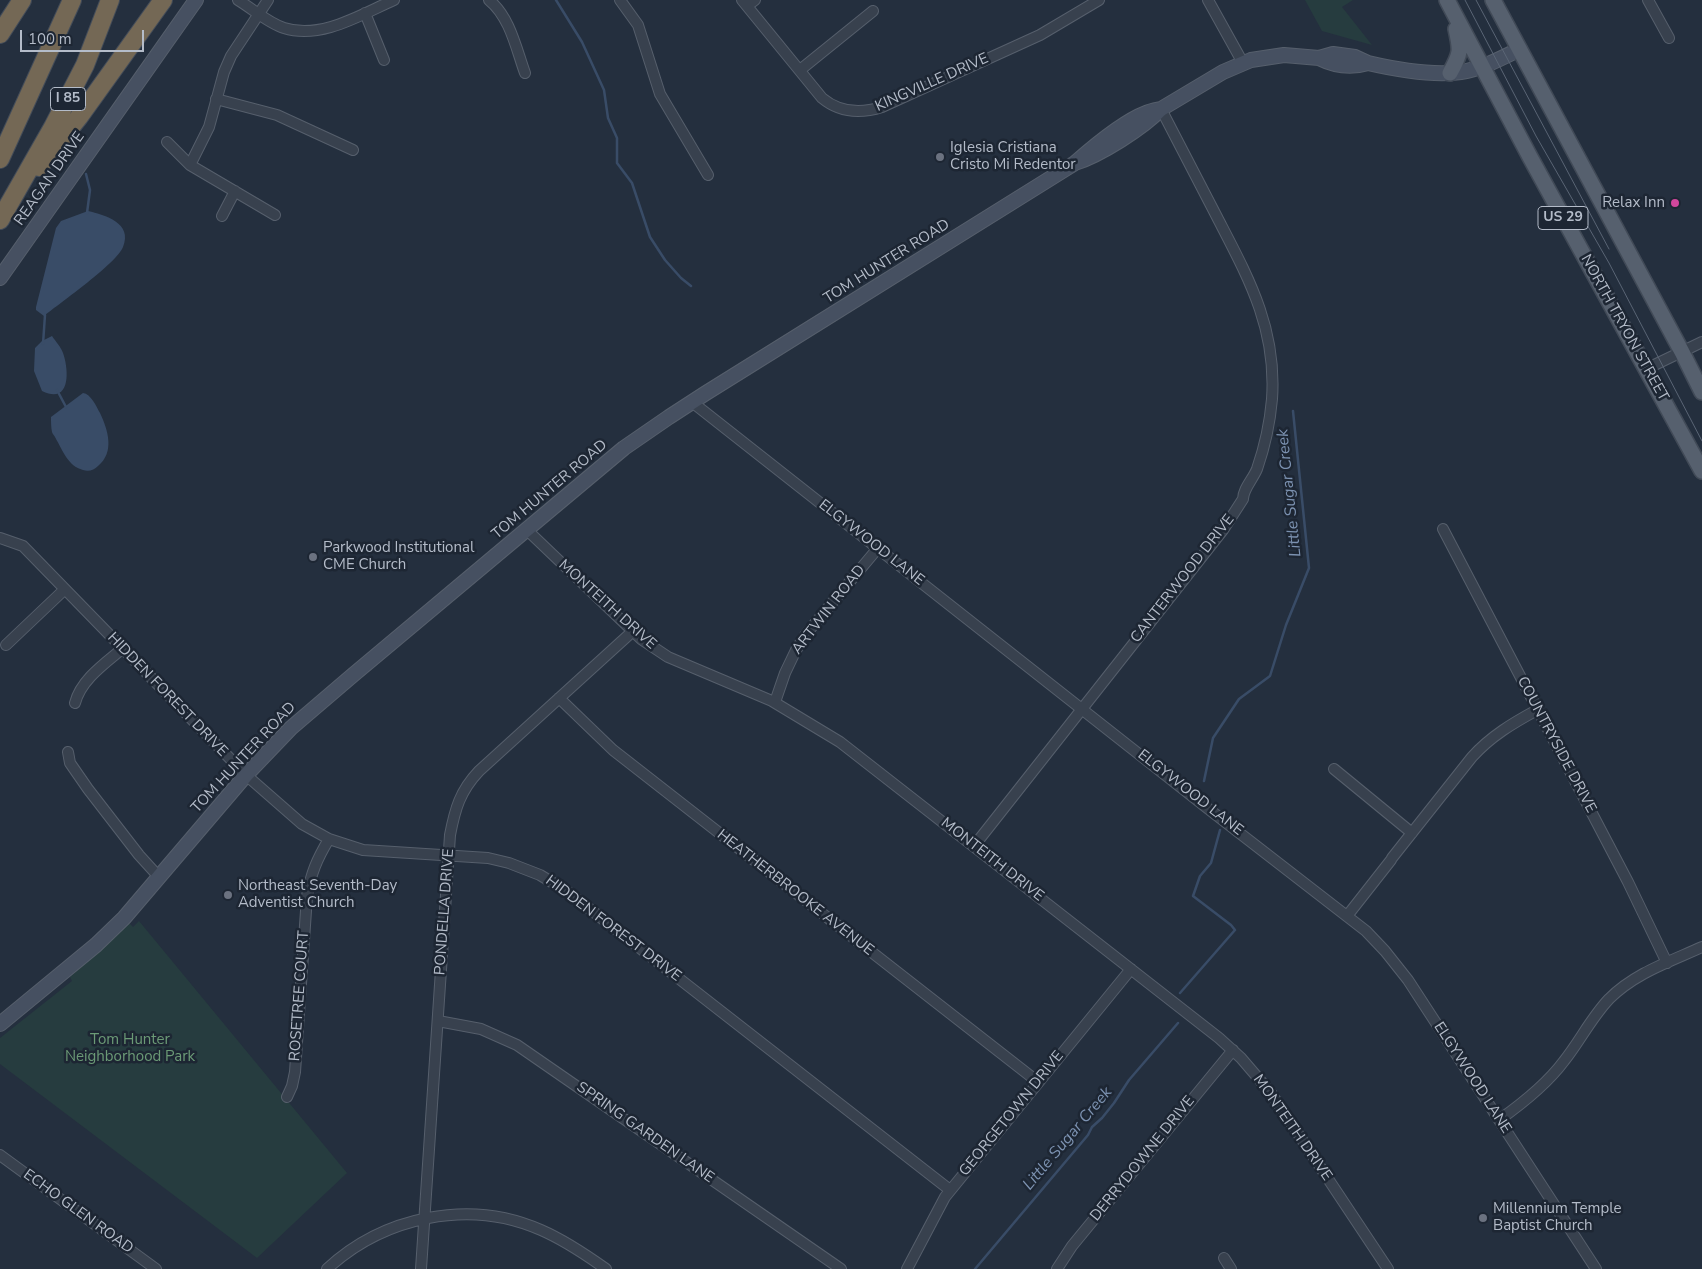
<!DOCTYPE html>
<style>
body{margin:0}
#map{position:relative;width:1702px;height:1269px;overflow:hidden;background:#242f3e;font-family:"Nunito Sans",sans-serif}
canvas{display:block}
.scale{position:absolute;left:20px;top:30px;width:124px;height:22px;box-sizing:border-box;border:2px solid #b4bcc9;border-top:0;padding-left:6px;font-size:15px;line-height:18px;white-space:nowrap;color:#b4bcc9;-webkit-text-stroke:4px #1d2633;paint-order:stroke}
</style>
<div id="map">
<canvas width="1702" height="1269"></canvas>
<div class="scale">100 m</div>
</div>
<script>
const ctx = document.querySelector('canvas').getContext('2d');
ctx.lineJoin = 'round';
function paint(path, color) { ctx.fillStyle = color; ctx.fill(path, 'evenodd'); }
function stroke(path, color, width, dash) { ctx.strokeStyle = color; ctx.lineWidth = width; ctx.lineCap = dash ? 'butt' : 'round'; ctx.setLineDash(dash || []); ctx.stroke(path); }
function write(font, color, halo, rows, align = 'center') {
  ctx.font = font + ' "Nunito Sans",sans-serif'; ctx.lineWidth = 5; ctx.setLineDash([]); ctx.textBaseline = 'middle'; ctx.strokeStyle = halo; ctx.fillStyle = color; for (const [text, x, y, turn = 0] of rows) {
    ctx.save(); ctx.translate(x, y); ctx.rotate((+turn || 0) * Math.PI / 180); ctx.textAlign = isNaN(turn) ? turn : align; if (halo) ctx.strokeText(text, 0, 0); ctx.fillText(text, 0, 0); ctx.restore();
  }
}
paint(new Path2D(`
 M1305 0H1353L1342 7 1372 45 1322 31Z
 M139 921 347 1173 257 1258 0 1064V1038L72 981 70 977 129 923 133 927Z`), '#263c3f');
paint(new Path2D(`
 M88 211C105 215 133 223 123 247 117 263 60 303 44 316L36 310V307L56 228 61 221Z
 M52 336C56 342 61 347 63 353 69 370 71 405 42 391L34 371 35 348 42 341Z
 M83 393C91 394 96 406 100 413 108 430 115 452 98 466 94 470 89 472 83 470 68 466 63 451 56 439 56 438 52 433 52 432 51 428 51 421 51 417Z`), '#394c67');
stroke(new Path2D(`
 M556 0 582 42 604 90 608 118 617 138V163L632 183 650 237 665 260 681 278 691 286
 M86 174 90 190 87 213
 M43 344 45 315
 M57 390 66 407
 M1204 781 1213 738 1239 699 1270 676 1286 625 1309 568 1293 411
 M1180 993 1235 930 1231 925 1193 896 1200 876 1211 863 1220 830
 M975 1269 1088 1135 1092 1127 1102 1118 1114 1103 1129 1080 1178 1023`), '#394c67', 2.5);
const street = new Path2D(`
 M238 0C253 9 268 23 284 28 321 40 362 14 394 0
 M489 0C510 17 516 48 525 73
 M620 0 638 25 660 94 708 175
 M742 0 822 98C840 113 860 114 882 107L1040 35 1099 0
 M1208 0 1243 63
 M1648 0 1669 38
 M747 6 755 0
 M365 13 384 60
 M800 70 873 11
 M216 99 277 115 353 150
 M167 142 190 165 275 215
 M190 165 209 127 224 72 231 56 268 0
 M222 216 235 191
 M1646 369 1702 342
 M692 402 1206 807 1366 931 1385 951 1408 980 1596 1269
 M1443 529 1628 882 1667 963
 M527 530 641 639 668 657 772 701 840 742 1219 1038 1241 1058 1271 1093 1388 1269
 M0 538 23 546 246 775 302 824 329 839 363 850 488 858 509 863 540 875 568 892 950 1190
 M6 645 64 590
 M559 698 613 750 1038 1082
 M775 702 785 673 796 650 806 634 878 548
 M75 703C81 680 104 664 122 649
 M68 752 70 763 88 789 139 855 159 877
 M1334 769 1412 833
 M974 846 1223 530 1243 499C1243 489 1253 479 1257 469 1265 446 1270 422 1272 399 1277 328 1248 277 1217 217 1198 181 1180 145 1161 109
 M1392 858 1472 757C1491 736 1513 723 1537 710
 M1347 916 1391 860
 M438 1021 481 1029 517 1045 841 1269
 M287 1097 292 1086 295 1072 307 896C311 873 317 859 329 839
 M1499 1120C1523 1103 1547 1084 1564 1061 1580 1041 1591 1018 1609 999 1635 973 1669 962 1702 947
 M0 1155 156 1269
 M1224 1258 1231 1269
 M327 1269C383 1217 469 1198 541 1230 564 1240 585 1254 606 1269
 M421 1269 450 835C455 809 460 791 479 771L633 631
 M907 1269 945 1197 1131 969
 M1057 1269 1072 1246 1233 1050`);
const secondary = new Path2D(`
 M1368 63C1398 70 1431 76 1461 72 1481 69 1502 58 1520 49
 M1161 109 1223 72 1251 60 1284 55 1319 58 1333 54 1355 57 1368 63C1351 68 1335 66 1319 58
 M0 278 196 0
 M0 1024 96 945 124 918 246 775 291 728 353 675 624 448 669 417 706 393 1075 163C1092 148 1125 121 1146 113 1150 111 1156 110 1161 109 1143 128 1100 155 1075 163`);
const primary = new Path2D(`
 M1447 0 1530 157 1702 471
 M1493 0 1682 352 1702 392
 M1450 73C1461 53 1461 51 1456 29`);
const highway = new Path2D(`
 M0 34 22 0
 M0 159 72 0
 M39 167 79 117 163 0
 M0 220 53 127 85 65 110 0`);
stroke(street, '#565f6c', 12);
stroke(secondary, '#565f6c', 16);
stroke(primary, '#414a57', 18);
stroke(highway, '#434c59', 20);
stroke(street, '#38414e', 10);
stroke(secondary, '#465061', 14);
stroke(primary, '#56606e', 15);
stroke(highway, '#746855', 18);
stroke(new Path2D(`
 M1465 0 1536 136 1609 263 1702 441
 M1476 0 1609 249`), '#5a6575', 1);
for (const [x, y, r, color] of [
 [940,157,5,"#6b7280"],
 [1675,203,5,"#d1479c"],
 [313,557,5,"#6b7280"],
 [228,895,5,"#6b7280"],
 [1483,1218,5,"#6b7280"]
]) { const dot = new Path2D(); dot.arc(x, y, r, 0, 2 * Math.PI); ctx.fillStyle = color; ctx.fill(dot); stroke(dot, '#1d2633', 2); }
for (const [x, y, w] of [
 [68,99,35],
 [1563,218,50]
]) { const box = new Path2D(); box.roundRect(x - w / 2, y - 11.5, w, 23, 4); ctx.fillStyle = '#1d2633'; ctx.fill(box); stroke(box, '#b4bcc9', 1); }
write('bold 14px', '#b4bcc9', null, [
 ["I 85",68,99],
 ["US 29",1563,218]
]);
write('15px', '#b4bcc9', '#1d2633', [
 ["KINGVILLE DRIVE",932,83,-24],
 ["REAGAN DRIVE",50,179,-55],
 ["TOM HUNTER ROAD",887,262,-32],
 ["NORTH TRYON STREET",1624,328,61],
 ["TOM HUNTER ROAD",550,490,-40],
 ["ELGYWOOD LANE",871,543,38],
 ["CANTERWOOD DRIVE",1183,579,-52],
 ["MONTEITH DRIVE",607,605,42],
 ["ARTWIN ROAD",829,610,-52],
 ["HIDDEN FOREST DRIVE",167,695,46],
 ["COUNTRYSIDE DRIVE",1556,745,62],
 ["TOM HUNTER ROAD",244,758,-47],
 ["ELGYWOOD LANE",1190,793,38],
 ["MONTEITH DRIVE",992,860,38],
 ["HEATHERBROOKE AVENUE",795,893,38],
 ["PONDELLA DRIVE",445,912,-86],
 ["HIDDEN FOREST DRIVE",613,929,37],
 ["ROSETREE COURT",300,996,-86],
 ["ELGYWOOD LANE",1472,1078,57],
 ["GEORGETOWN DRIVE",1012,1114,-51],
 ["MONTEITH DRIVE",1292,1128,55],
 ["SPRING GARDEN LANE",645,1133,35],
 ["DERRYDOWNE DRIVE",1143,1159,-51],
 ["ECHO GLEN ROAD",78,1212,36]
]);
write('15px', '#b4bcc9', '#1d2633', [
 ["Iglesia Cristiana",950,148],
 ["Cristo Mi Redentor",950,165],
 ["Relax Inn",1665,203,"right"],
 ["Parkwood Institutional",323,548],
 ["CME Church",323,565],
 ["Northeast Seventh-Day",238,886],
 ["Adventist Church",238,903],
 ["Millennium Temple",1493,1209],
 ["Baptist Church",1493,1226]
], 'left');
write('15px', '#6b9a76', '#1d2633', [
 ["Tom Hunter",130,1040],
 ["Neighborhood Park",130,1057]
]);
write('italic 16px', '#7c92b1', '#1d2633', [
 ["Little Sugar Creek",1290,493,-96],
 ["Little Sugar Creek",1068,1139,-50]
]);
</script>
